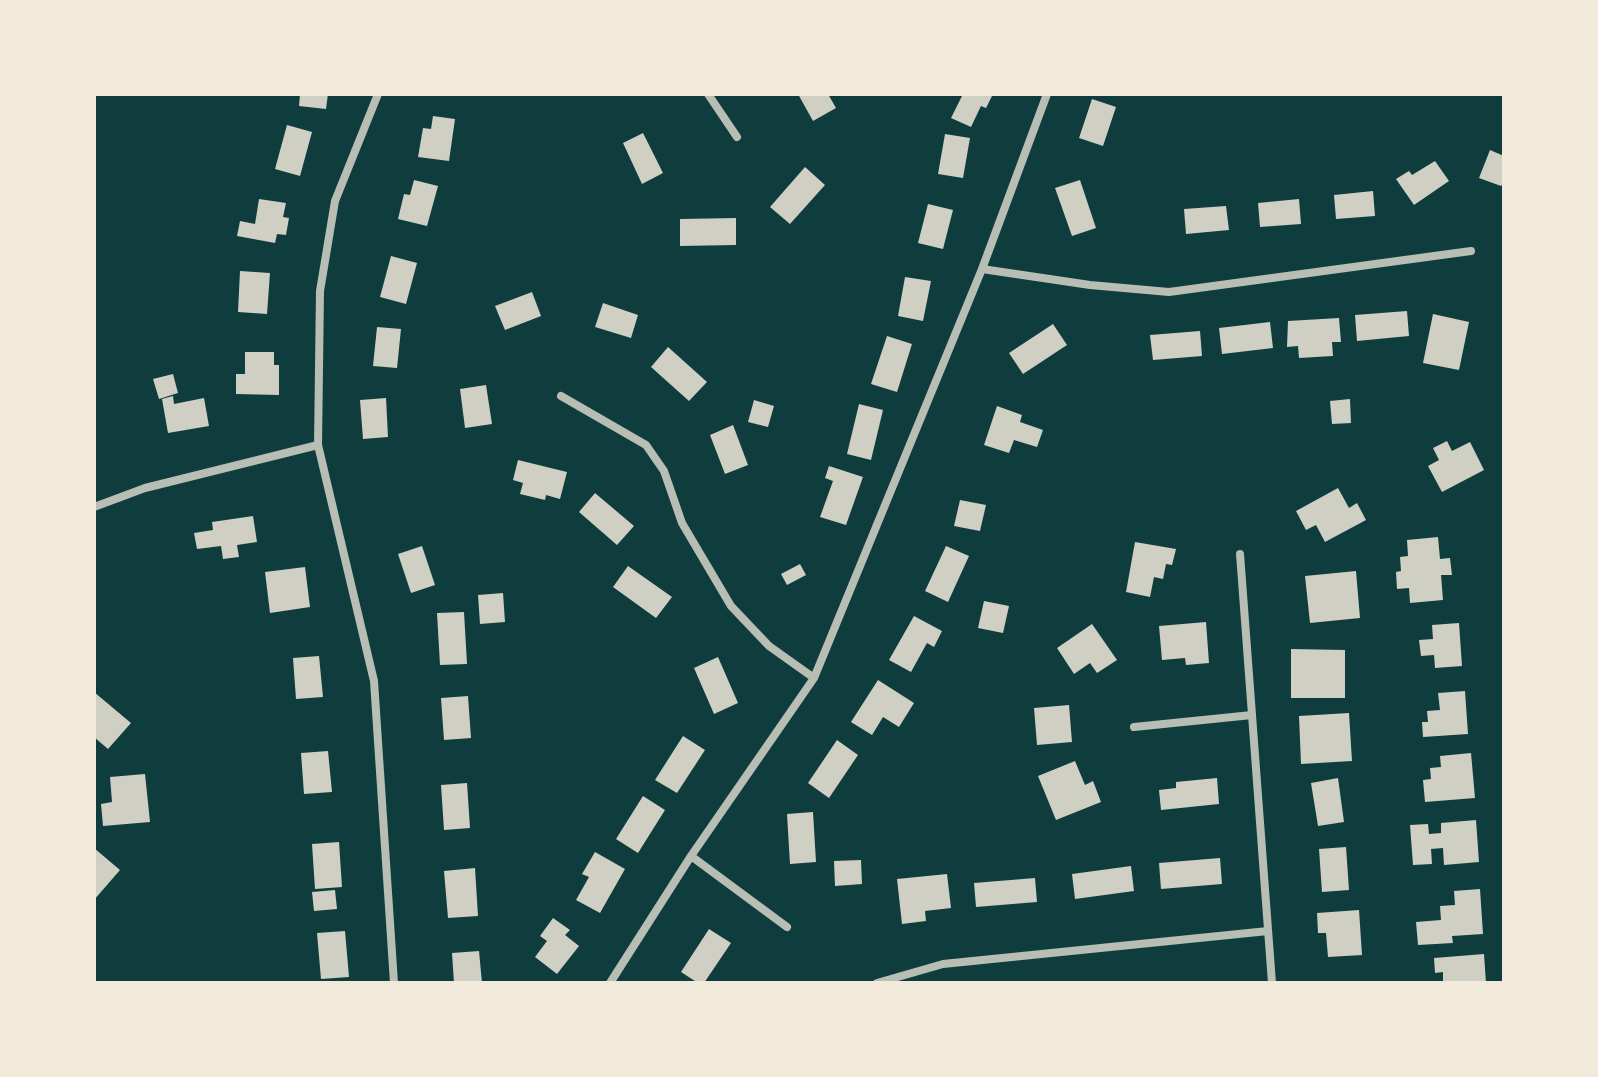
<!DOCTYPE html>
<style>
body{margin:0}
#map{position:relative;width:1598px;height:1077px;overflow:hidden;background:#0f3d3e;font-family:"IBM Plex Serif",serif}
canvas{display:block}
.frame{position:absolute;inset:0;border:96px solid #f1e9da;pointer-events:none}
</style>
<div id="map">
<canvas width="1598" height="1077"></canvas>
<div class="frame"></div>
</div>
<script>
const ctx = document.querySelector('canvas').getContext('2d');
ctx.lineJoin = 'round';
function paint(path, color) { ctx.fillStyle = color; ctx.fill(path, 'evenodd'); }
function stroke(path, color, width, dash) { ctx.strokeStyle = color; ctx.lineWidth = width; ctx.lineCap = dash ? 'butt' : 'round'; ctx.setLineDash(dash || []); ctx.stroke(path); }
paint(new Path2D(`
 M300 94H328L326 109 299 106Z
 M798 94H828L836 108 813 121Z
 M963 94H993L986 108 981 106 971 127 951 118Z
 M1092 99 1116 107 1103 146 1079 138Z
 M433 116 455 119 449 161 418 157 423 128 431 129Z
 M287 125 312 132 300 176 275 169Z
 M643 133 663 173 642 184 623 143Z
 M945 134 970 138 963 178 938 174Z
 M1490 150 1504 156V182L1501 186 1479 178Z
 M1435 161 1449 181 1414 205 1396 179 1409 171 1412 175Z
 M805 167 825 185 790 224 770 207Z
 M414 180 438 186 427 226 398 219 404 194 410 195Z
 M1080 180 1096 228 1072 236 1055 188Z
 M1373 191 1375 216 1336 219 1334 195Z
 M259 199 286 203 283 217 289 218 286 235 277 234 275 243 237 236 240 221 255 224Z
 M1299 199 1301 224 1260 227 1258 203Z
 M928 204 953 210 943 249 918 243Z
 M1226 206 1229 230 1186 234 1184 209Z
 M736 218V245L680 246V219Z
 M391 256 417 263 406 304 380 297Z
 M240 271 270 273 267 314 238 312Z
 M905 277 931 281 923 321 898 316Z
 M532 292 541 316 505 330 495 306Z
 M603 303 638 315 631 338 595 327Z
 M1407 311 1409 336 1357 341 1355 315Z
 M1433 314 1469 322 1459 370 1423 363Z
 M1339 318 1341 342H1332L1333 356 1299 358 1298 346 1287 347 1288 321Z
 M1270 322 1273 348 1222 354 1219 328Z
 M1053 324 1067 345 1023 374 1009 353Z
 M377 327 401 329 397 368 373 366Z
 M1200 331 1202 356 1153 360 1150 335Z
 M887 336 912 344 897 392 871 384Z
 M668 347 707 382 689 401 651 367Z
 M245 352H274V365H279V395L236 394V374H245Z
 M173 374 178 393 159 399 153 379Z
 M486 385 492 424 465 428 460 389Z
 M173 396 174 404 204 398 209 426 168 433 162 399Z
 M386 398 388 437 363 439 360 400Z
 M1350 399 1351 423 1332 424 1330 401Z
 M754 400 774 406 768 427 748 422Z
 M859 404 883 410 871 460 847 454Z
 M997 406 1022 415 1020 422 1043 430 1037 447 1014 440 1009 453 984 445Z
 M733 425 748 465 725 474 710 435Z
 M1447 441 1452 451 1470 442 1484 470 1442 492 1428 466 1439 460 1433 448Z
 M518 460 567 472 560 499 546 495 545 500 520 494 523 483 513 480Z
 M829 466 863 477 846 525 820 517 833 481 825 478Z
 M1338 488 1349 508 1357 503 1366 520 1325 542 1316 525 1306 530 1296 511Z
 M595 493 634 526 617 545 579 512Z
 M960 500 986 505 980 531 954 526Z
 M253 516 257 542 237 545 239 557 223 559 221 546 197 549 194 533 213 530 212 522Z
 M1438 537 1440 559 1450 558 1452 575H1441L1443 600 1410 603 1409 588 1397 589 1396 572 1401 571 1400 557 1408 556 1407 540Z
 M1135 542 1176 549 1172 565 1166 564 1163 579 1154 577 1150 597 1126 592Z
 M422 546 435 585 411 593 398 554Z
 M946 546 969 556 948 602 925 591Z
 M800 564 806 575 787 585 781 574Z
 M628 566 672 597 656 618 613 587Z
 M305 567 310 607 270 613 265 572Z
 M1356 571 1360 618 1310 623 1305 576Z
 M503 593 505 622 480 624 478 595Z
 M984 601 1009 606 1003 633 978 628Z
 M464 612 467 664 440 665 437 613Z
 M914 616 942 631 934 647 927 643 911 672 889 660Z
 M1206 622 1209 663 1186 665 1185 658 1162 660 1159 626Z
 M1459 623 1462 666 1435 668 1434 655 1421 656 1419 640 1433 639 1432 625Z
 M1092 624 1117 660 1097 673 1090 663 1074 674 1057 648Z
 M1291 649 1345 650V698H1291Z
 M319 656 323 697 296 699 293 658Z
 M718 657 738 703 714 714 694 668Z
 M878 680 914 703 899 727 883 717 872 735 851 722Z
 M1465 691 1468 734 1423 737 1422 722H1428L1427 711 1440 710 1438 693Z
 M94 692 131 723 108 749 94 737Z
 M468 696 471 738 444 740 441 698Z
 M1069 705 1072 742 1037 745 1034 708Z
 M1349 713 1352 761 1301 764 1299 716Z
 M683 736 705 750 677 793 655 780Z
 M837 740 858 755 829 798 808 783Z
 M328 751 332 792 304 794 301 753Z
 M1471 753 1475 798 1425 802 1423 780 1431 779 1430 768 1441 767 1440 756Z
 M1075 761 1085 785 1093 781 1101 802 1056 820 1038 776Z
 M145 774 150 822 103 826 101 804 112 802 110 777Z
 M1217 778 1219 804 1161 810 1159 790 1176 788V782Z
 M1338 778 1344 822 1318 826 1311 783Z
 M467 783 470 828 444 830 441 785Z
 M643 796 665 810 638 853 616 839Z
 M813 812 816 862 790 864 787 814Z
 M1476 820 1479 862 1444 865 1443 848 1431 849 1432 864 1413 865 1410 825 1428 824 1429 834 1441 833V823Z
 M339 842 342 887 315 889 312 844Z
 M1346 847 1349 890 1322 892 1319 849Z
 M94 848 120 870 94 900Z
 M595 852 625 869 600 913 576 900 589 877 582 874Z
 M1220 858 1222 884 1161 889 1159 863Z
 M861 860 862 884 835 886 834 861Z
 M1131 866 1134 891 1075 899 1072 874Z
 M475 868 478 916 448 918 444 871Z
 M947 874 951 908 925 911 926 921 902 924 897 879Z
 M1035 878 1037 902 976 907 974 883Z
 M1480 889 1483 934 1452 936 1453 943 1418 945 1416 922 1441 920 1440 906 1455 905 1454 891Z
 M335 890 337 909 314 911 312 892Z
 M1359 910 1362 955 1328 957 1326 933H1318L1317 913Z
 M553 918 570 930 565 935 579 946 557 974 535 957 547 941 540 936Z
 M709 929 731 943 704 983H698L681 972Z
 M345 931 349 977 321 979 317 933Z
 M479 951 482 983H454L452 953Z
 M1484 954 1486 983H1443V972L1435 973 1434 958Z`), '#cfcfc3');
stroke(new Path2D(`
 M378 94 335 201 320 291 318 445 374 681 394 983
 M708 94 737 137
 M982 269 1090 285 1169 292 1471 251
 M561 396 646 445 664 471 682 523 731 606 769 646 814 678
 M94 507 145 488 318 445
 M1240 554 1272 983
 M1134 727 1252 715
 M691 856 787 927
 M610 983 691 856 814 678 982 269 1047 94
 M877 983 943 964 1268 931`), '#b8beb3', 8);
</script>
